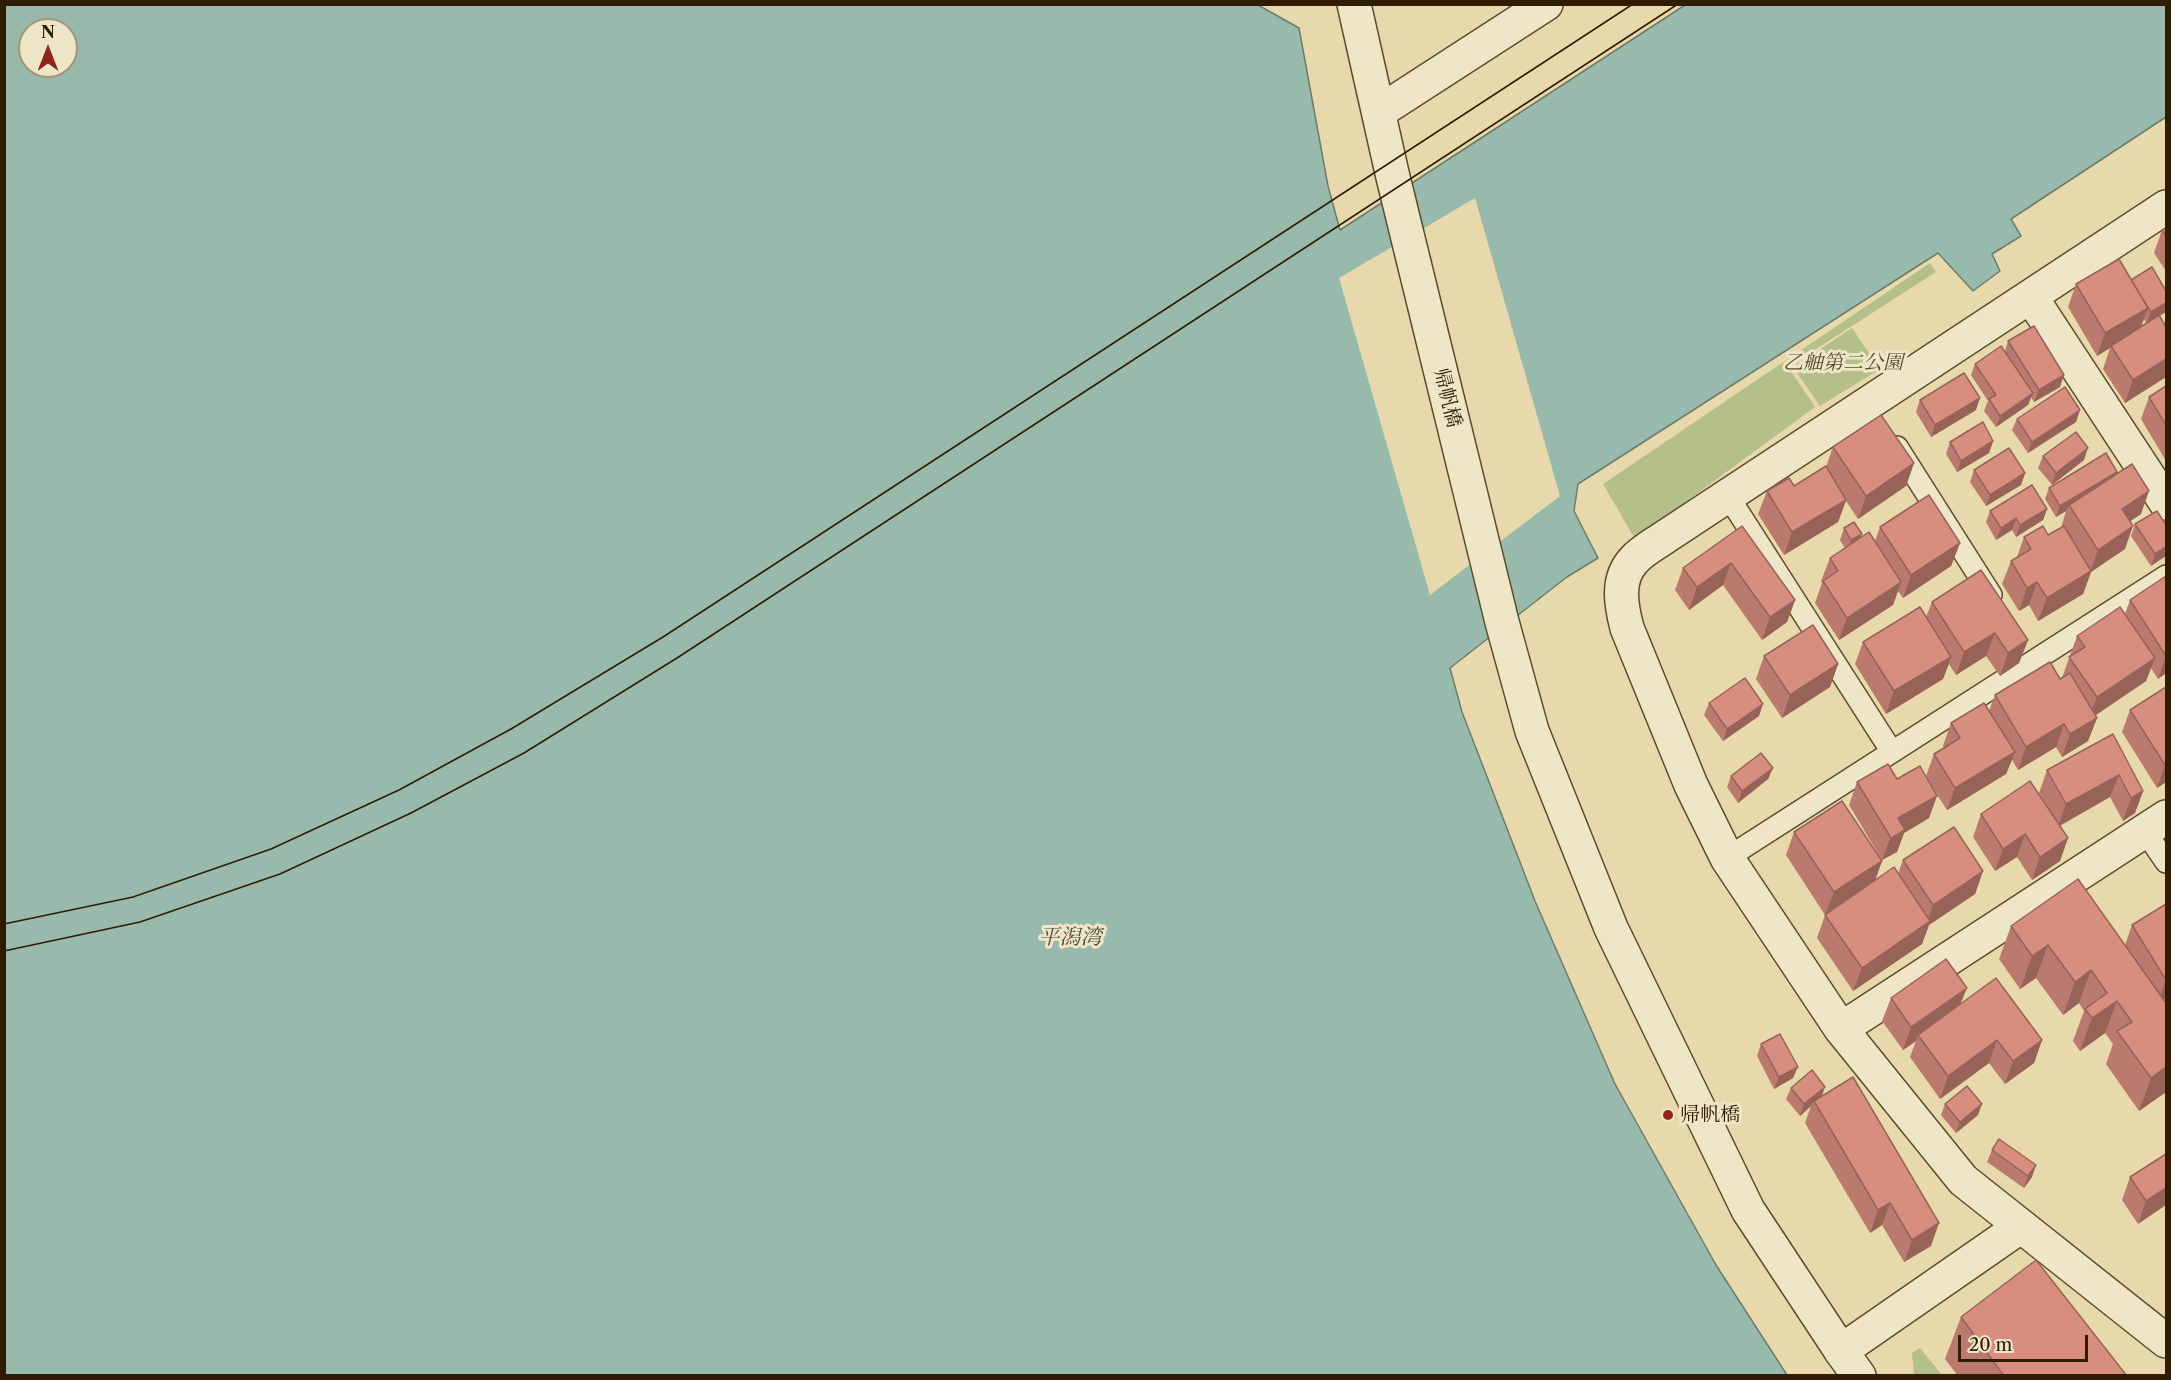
<!DOCTYPE html>
<meta charset="utf-8">
<style>
body{margin:0}
#map{position:relative;width:2171px;height:1380px;overflow:hidden;background:#e7d9ab;font-family:"Libre Caslon Text",serif}
canvas{display:block}
.frame{position:absolute;inset:0;border:6px solid #2f1c02;pointer-events:none}
.north{position:absolute;left:18px;top:18px;width:60px;height:60px;box-sizing:border-box;background:#efe6c8;border:2px solid #a29579;border-radius:50%;rotate:0deg;font-size:16px;font-weight:700;line-height:24px;text-align:center;color:#2f1c02}
.north::after{content:'';display:block;margin:auto;width:21px;height:27px;background:#8f2418;clip-path:polygon(50% 0,100% 100%,50% 72%,0 100%)}
.scale{position:absolute;left:1958px;top:1335px;width:130px;height:27px;box-sizing:border-box;border:3px solid #2f1c02;border-top:0;padding-left:8px;font-size:18px;line-height:21px;white-space:nowrap;color:#2f1c02;-webkit-text-stroke:4px #efe6c8;paint-order:stroke}
</style>
<div id="map">
<canvas width="2171" height="1380"></canvas>
<div class="frame"></div>
<div class="north">N</div>
<div class="scale">20 m</div>
</div>
<script>
const ctx = document.querySelector('canvas').getContext('2d');
ctx.lineJoin = 'round';
function paint(path, color) { ctx.fillStyle = color; ctx.fill(path, 'evenodd'); }
function stroke(path, color, width, dash) { ctx.strokeStyle = color; ctx.lineWidth = width; ctx.lineCap = dash ? 'butt' : 'round'; ctx.setLineDash(dash || []); ctx.stroke(path); }
function write(font, color, halo, rows, align = 'center') {
  ctx.font = font + ' "Libre Caslon Text","Noto Serif JP",serif'; ctx.lineWidth = 6; ctx.setLineDash([]); ctx.textBaseline = 'middle'; ctx.strokeStyle = halo; ctx.fillStyle = color; for (const [text, x, y, turn = 0] of rows) {
    ctx.save(); ctx.translate(x, y); ctx.rotate((+turn || 0) * Math.PI / 180); ctx.textAlign = isNaN(turn) ? turn : align; if (halo) ctx.strokeText(text, 0, 0); ctx.fillText(text, 0, 0); ctx.restore();
  }
}
paint(new Path2D(`
 M1930 263 1936 272 1788 367 1815 407 1635 539 1603 484Z
 M1852 328 1880 369 1820 406 1793 367Z
 M1920 1348 1942 1375H1914L1912 1353Z`), '#b5bf89');
const water = new Path2D(`
 M5 5H1258L1299 28 1328 186 1340 230 1685 5H2166V117L2011 219 2021 236 1992 254 2000 271 1973 291 1938 253 1578 484 1574 511 1598 558 1567 577 1450 668 1462 712 1535 901 1615 1084 1716 1265 1787 1375 5 1376ZM30 30H66V66H30Z`);
paint(water, '#97baac');
stroke(water, '#6d7b68', 1.5);
paint(new Path2D(`
 M1475 198 1560 496 1430 595 1339 278Z`), '#e7d9ab');
const service = new Path2D(`
 M1897 447 1991 595
 M1728 496 1892 752
 M2145 831 2166 862
 M1727 858 2166 576`);
const minor = new Path2D(`
 M2166 207 1665 537C1655 544 1642 551 1634 560 1616 579 1621 605 1627 628L1691 785 1727 858 1841 1029 1963 1180 2166 1341
 M2031 297 2166 503
 M1841 1029 2166 817
 M1841 1351 2020 1227`);
const tertiary = new Path2D(`
 M1354 4 1392 173 1502 622 1532 731 1611 928 1748 1210 1841 1351 1859 1376
 M1379 112 1546 4`);
stroke(service, '#5d4b2c', 24);
stroke(minor, '#5d4b2c', 36);
stroke(tertiary, '#5d4b2c', 36);
stroke(service, '#efe6c8', 21);
stroke(minor, '#efe6c8', 33);
stroke(tertiary, '#efe6c8', 33);
stroke(new Path2D(`
 M4 924 133 897 271 849 399 790 511 729 663 637 1633 4
 M4 951 140 922 280 874 411 813 524 753 677 658 1678 4`), '#2f1c02', 1.5);
paint(new Path2D(`
 M2166 228V271L2154 253 2162 230Z
 M2131 280 2160 316 2166 327V377L2125 403 2103 369 2110 348 2097 356 2068 307 2076 284ZM2144 319 2146 323 2141 327Z
 M2008 341 2060 387 2034 402 2031 397 2028 405 1996 427 1984 411 1988 401 1971 375 1975 364 2005 351Z
 M2166 386V461L2141 419 2149 397Z
 M1920 400 1976 410 1931 437 1916 412Z
 M2017 419 2076 422 2028 453 2012 430Z
 M1993 441 1989 453 1957 472 1946 454 1950 442Z
 M1833 447 1914 463 1906 486 1858 519 1846 501 1838 522 1784 555 1758 514 1767 491 1794 486 1826 467Z
 M2043 456 2084 460 2052 485 2038 468Z
 M1974 470 2025 473 2021 485 1986 506 1970 482Z
 M2117 472 2116 474 2141 514 2130 521 2125 549 2091 572 2083 594 2038 621 2029 605 2019 611 2002 584 2011 561 2017 557 2024 537 2048 535 2061 528 2066 511 2056 517 2045 499 2049 488Z
 M2047 509 2043 520 2016 537 2012 530 1996 540 1986 522 1990 511Z
 M2135 524 2166 525 2151 566 2131 536Z
 M1742 526 1795 600 1787 622 1762 640 1723 585 1689 610 1675 590 1683 568Z
 M1880 527 1960 543 1951 566 1903 598 1898 591 1893 605 1839 640 1815 603 1822 583 1821 581 1830 558 1845 548 1840 540 1844 528 1862 534 1860 538 1875 541Z
 M2166 576V673L2158 679 2151 668 2146 681 2095 716 2097 718 2088 741 2062 757 2056 747 2018 770 2012 760 2006 774 1947 810 1926 778 1929 818 1904 833 1897 852 1882 860 1849 805 1857 782 1926 776 1934 754 1944 748 1943 746 1951 723 1989 711 1995 695 2062 678 2077 636 2125 614 2130 600Z
 M1932 602 2028 640 2019 663 2000 676 1986 656 1956 675 1949 664 1943 679 1886 714 1855 664 1863 642 1926 617Z
 M1764 656 1838 664 1830 687 1782 718 1756 679Z
 M2166 687V782L2157 788 2122 732 2130 710Z
 M1709 703 1759 716 1723 741 1704 715Z
 M2113 734 2143 791 2135 813 2123 821 2110 797 2060 826 2068 838 2060 861 2032 880 2017 857 1995 871 1973 837 1981 814 2046 804 2039 793 2047 770Z
 M1773 768 1768 779 1738 803 1727 787 1731 776Z
 M1794 832 1875 881 1898 874 1903 860 1983 871 1975 894 1929 925 1922 944 1853 991 1817 938 1825 915 1786 855Z
 M2166 904V998L2164 999 2166 1092 2139 1111 2106 1064 2113 1044 2105 1033 2080 1051 2073 1041 2084 1011 2079 1003 2063 1015 2036 978 2020 989 1999 959 2011 926 2125 945 2132 925Z
 M1891 998 1961 1004 2042 1040 2034 1063 2005 1084 1989 1063 1940 1099 1910 1057 1916 1041 1903 1050 1882 1021Z
 M1761 1044 1793 1078 1774 1089 1757 1056Z
 M1791 1088 1822 1096 1931 1246 1904 1262 1882 1225 1870 1233 1805 1123 1811 1106 1800 1116 1786 1099Z
 M1945 1104 1978 1115 1956 1133 1941 1115Z
 M1992 1150 2032 1177 2024 1188 1987 1162Z
 M2166 1154 2138 1224 2122 1200 2130 1177Z
 M1961 1317 2127 1376H1958L1945 1359Z`), '#ba7a6d');
paint(new Path2D(`
 M2166 303V312L2146 324 2151 312Z
 M2148 308 2139 331 2111 346 2110 348 2097 356 2105 333Z
 M2166 359V377L2125 403 2133 380Z
 M2064 375 2060 387 2034 402 2039 390Z
 M2033 393 2028 405 1996 427 2000 416Z
 M1980 398 1976 410 1931 437 1935 425Z
 M2080 410 2076 422 2028 453 2032 442Z
 M1993 441 1989 453 1957 472 1961 461Z
 M2088 448 2084 460 2052 485 2056 473Z
 M1914 463 1906 486 1858 519 1866 496Z
 M2117 472 2113 483 2069 505 2066 511 2056 517 2060 506Z
 M2025 473 2021 485 1986 506 1990 495Z
 M2149 491 2141 514 2114 532 2122 509Z
 M1846 500 1838 522 1784 555 1792 532Z
 M2047 509 2043 520 2016 537 2020 525Z
 M2016 518 2012 530 1996 540 2001 528Z
 M2133 526 2125 549 2091 572 2083 594 2038 621 2047 598 2090 572 2098 550Z
 M1862 534 1858 545 1847 552 1851 540Z
 M1960 543 1951 566 1903 598 1911 575Z
 M2166 547V556L2151 566 2155 554Z
 M1731 563 1723 585 1689 610 1697 587Z
 M1901 582 1893 605 1839 640 1847 618Z
 M2037 582 2029 605 2019 611 2027 588Z
 M1795 600 1787 622 1762 640 1770 617Z
 M1995 633 1986 656 1956 675 1964 652Z
 M2028 640 2019 663 2000 676 2008 653Z
 M2166 656V673L2158 679Z
 M1951 657 1943 679 1886 714 1894 691Z
 M2155 658 2146 681 2088 720 2097 697Z
 M1838 664 1830 687 1782 718 1790 695Z
 M1763 704 1759 716 1723 741 1727 729Z
 M2097 718 2088 741 2062 757 2070 734Z
 M2064 724 2056 747 2018 770 2026 747Z
 M2015 752 2006 774 1947 810 1955 788Z
 M2166 764V782L2157 788 2165 765Z
 M1773 768 1768 779 1738 803 1742 791Z
 M2119 775 2110 797 2058 826 2066 804Z
 M2143 791 2135 813 2123 821 2131 798Z
 M1937 796 1929 818 1904 833 1897 852 1882 860 1898 818Z
 M2025 834 2017 857 1995 871 2003 849Z
 M2068 838 2060 861 2032 880 2040 857Z
 M1882 861 1874 884 1825 915 1834 892Z
 M1983 871 1975 894 1929 925 1922 944 1853 991 1862 968 1926 924 1933 905Z
 M2048 945 2036 978 2020 989 2032 956Z
 M2091 970 2079 1003 2063 1015 2075 982Z
 M2166 980V998L2158 1003Z
 M1967 988 1958 1010 1918 1035 1916 1041 1903 1050 1911 1027Z
 M2117 1001 2105 1033 2080 1051 2092 1018Z
 M1997 1040 1989 1063 1940 1099 1948 1076Z
 M2042 1040 2034 1063 2005 1084 2013 1061Z
 M1798 1067 1793 1078 1774 1089 1779 1077Z
 M2166 1067V1092L2139 1111 2151 1078Z
 M1825 1087 1821 1099 1814 1101 1811 1106 1800 1116 1804 1104Z
 M1982 1104 1978 1115 1956 1133 1960 1122Z
 M2036 1165 2032 1177 2024 1188 2028 1176Z
 M2166 1188V1205L2138 1224 2146 1201Z
 M1890 1203 1882 1225 1870 1233 1878 1210Z
 M1939 1223 1931 1246 1904 1262 1912 1240Z`), '#976359');
const building = new Path2D(`
 M2166 228V236L2162 230Z
 M2119 259 2148 308 2105 333 2076 284Z
 M2152 267 2166 291V303L2151 312 2131 280Z
 M2159 315 2166 327V359L2133 380 2111 346Z
 M2034 326 2064 375 2039 390 2008 341Z
 M2001 346 2033 393 2000 416 1989 399 1996 395 1975 364Z
 M1964 373 1980 398 1935 425 1920 400Z
 M2166 386V425L2149 397Z
 M2065 387 2080 410 2032 442 2017 419Z
 M1881 415 1914 463 1866 496 1833 447Z
 M1983 422 1993 441 1961 461 1950 442Z
 M2076 432 2088 448 2056 473 2043 456Z
 M2009 448 2025 473 1990 495 1974 470Z
 M2106 453 2117 472 2060 506 2049 488Z
 M2132 464 2149 491 2122 509 2133 526 2098 550 2069 505Z
 M1826 466 1846 500 1792 532 1767 491 1789 478 1794 486Z
 M2032 485 2047 509 2020 525 2016 518 2001 528 1990 511Z
 M1929 495 1960 543 1911 575 1880 527Z
 M2157 511 2166 525V547L2155 554 2135 524Z
 M1854 522 1862 534 1851 540 1844 528Z
 M1742 526 1795 600 1770 617 1731 563 1697 587 1683 568Z
 M2043 526 2048 535 2064 526 2091 571 2047 598 2037 582 2027 588 2011 561 2031 549 2024 537Z
 M1869 532 1901 582 1847 618 1823 581 1838 571 1830 558Z
 M1981 570 2028 640 2008 653 1995 633 1964 652 1932 602Z
 M2166 576V656L2130 600Z
 M1920 607 1951 657 1894 691 1863 642Z
 M2120 607 2155 658 2097 697 2069 657 2085 647 2077 636Z
 M1813 625 1838 664 1790 695 1764 656Z
 M2050 662 2060 679 2070 673 2097 718 2070 734 2064 724 2026 747 1995 695Z
 M1745 678 1763 704 1727 729 1709 703Z
 M2166 687V764L2165 765 2130 710Z
 M1984 703 2015 752 1955 788 1934 754 1960 738 1951 723Z
 M2113 734 2143 791 2131 798 2119 775 2066 804 2047 770Z
 M1761 753 1773 768 1742 791 1731 776Z
 M1888 764 1897 779 1920 766 1937 796 1898 818 1905 830 1891 838 1857 782Z
 M2030 781 2068 838 2040 857 2025 834 2003 849 1981 814Z
 M1842 801 1882 861 1834 892 1794 832Z
 M1954 827 1983 871 1933 905 1903 860Z
 M1894 867 1930 921 1862 968 1825 915Z
 M2078 879 2166 1003V1067L2151 1078 2117 1031 2132 1022 2117 1001 2092 1018 2085 1009 2107 993 2091 970 2075 982 2048 945 2032 956 2011 926Z
 M2166 904V980L2132 925Z
 M1946 959 1967 988 1911 1027 1891 998Z
 M1996 978 2042 1040 2013 1061 1997 1040 1948 1076 1918 1035Z
 M1780 1034 1798 1067 1779 1077 1761 1044Z
 M1812 1070 1825 1087 1804 1104 1791 1088Z
 M1853 1077 1939 1223 1912 1240 1890 1203 1878 1210 1814 1101Z
 M1967 1086 1982 1104 1960 1122 1945 1104Z
 M1999 1139 2036 1165 2028 1176 1992 1150Z
 M2166 1154V1188L2146 1201 2130 1177Z
 M2036 1260 2127 1376H2004L1961 1317Z`);
paint(building, '#d88e7f');
stroke(building, '#976359', 1.5);
for (const [x, y, r, color] of [
 [1668,1115,6,"#8f2418"]
]) { const dot = new Path2D(); dot.arc(x, y, r, 0, 2 * Math.PI); ctx.fillStyle = color; ctx.fill(dot); stroke(dot, '#efe6c8', 2); }
write('italic 20px', '#574d2a', '#efe6c8', [
 ["乙舳第二公園",1843,363]
]);
write('20px', '#2f1c02', '#efe6c8', [
 ["帰帆橋",1447,398,76]
]);
write('20px', '#2f1c02', '#efe6c8', [
 ["帰帆橋",1680,1115]
], 'left');
write('italic 21px', '#4e4b35', '#efe6c8', [
 ["平潟湾",1070,938]
]);
</script>
